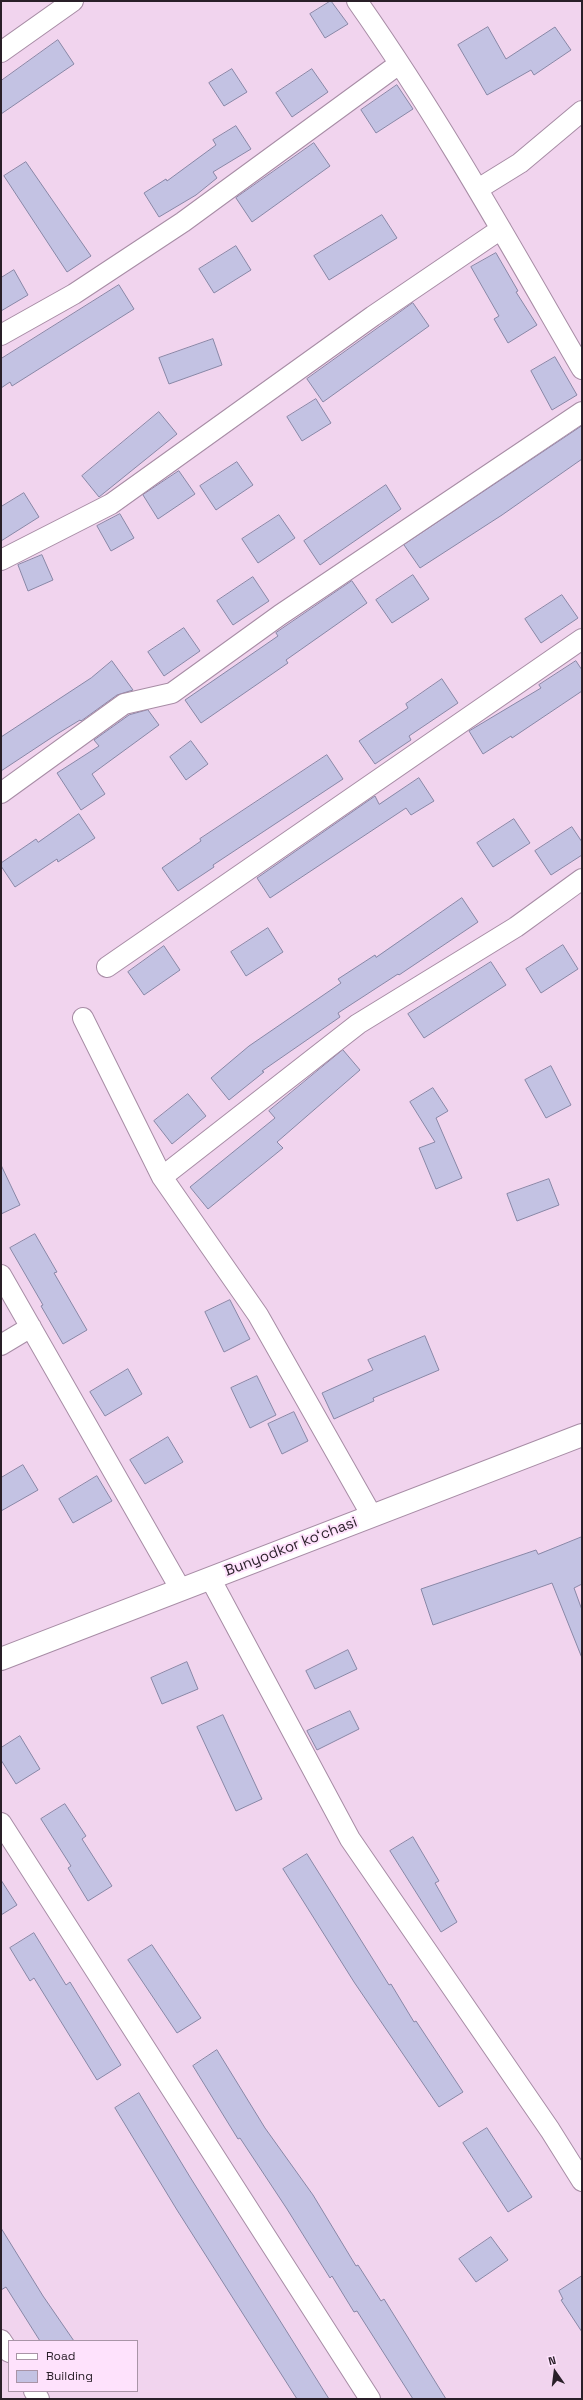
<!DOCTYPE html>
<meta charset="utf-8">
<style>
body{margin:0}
#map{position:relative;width:583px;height:2400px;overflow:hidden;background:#f1d4ee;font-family:"Space Grotesk",sans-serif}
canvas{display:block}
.frame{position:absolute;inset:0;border:2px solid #291f28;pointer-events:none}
.legend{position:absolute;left:8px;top:2340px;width:130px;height:52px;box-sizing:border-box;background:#fee2fc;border:1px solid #a994a7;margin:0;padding:5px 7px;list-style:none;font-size:12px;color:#291f28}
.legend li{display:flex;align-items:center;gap:8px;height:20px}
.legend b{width:20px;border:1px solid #a994a7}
.north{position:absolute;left:535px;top:2352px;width:40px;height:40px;-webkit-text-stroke:3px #fee2fc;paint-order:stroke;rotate:346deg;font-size:11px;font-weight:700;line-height:16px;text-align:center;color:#291f28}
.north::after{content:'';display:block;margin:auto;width:14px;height:18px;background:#291f28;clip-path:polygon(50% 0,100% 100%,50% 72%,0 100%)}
</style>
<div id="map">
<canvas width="583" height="2400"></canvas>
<div class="frame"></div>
<ul class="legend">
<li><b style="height:5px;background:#fff"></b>Road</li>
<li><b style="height:11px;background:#c3c2e3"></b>Building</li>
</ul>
<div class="north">N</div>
</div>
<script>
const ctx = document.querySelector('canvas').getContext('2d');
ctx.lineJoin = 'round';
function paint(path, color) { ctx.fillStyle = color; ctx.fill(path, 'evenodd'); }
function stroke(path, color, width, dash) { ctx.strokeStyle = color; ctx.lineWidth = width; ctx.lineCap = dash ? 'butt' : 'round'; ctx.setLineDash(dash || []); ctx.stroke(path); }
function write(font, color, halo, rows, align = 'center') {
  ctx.font = font + ' "Space Grotesk",sans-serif'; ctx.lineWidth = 4; ctx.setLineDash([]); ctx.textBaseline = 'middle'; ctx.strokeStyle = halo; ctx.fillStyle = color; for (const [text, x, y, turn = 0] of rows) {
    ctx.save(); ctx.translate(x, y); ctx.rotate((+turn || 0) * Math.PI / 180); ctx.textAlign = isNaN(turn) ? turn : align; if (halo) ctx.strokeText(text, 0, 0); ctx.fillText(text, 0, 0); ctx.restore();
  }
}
const building = new Path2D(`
 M331 1 348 24 325 38 310 14Z
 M488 27 506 59 555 27 571 50 534 75 531 70 487 95 458 45Z
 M58 40 74 64 1 114V81Z
 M232 69 247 92 224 106 209 83Z
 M312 69 328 92 292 117 276 93Z
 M397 85 413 109 376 133 361 110Z
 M236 126 251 149 213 172 217 178 196 195 159 217 144 193 166 179 167 181 216 145 213 140Z
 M314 143 330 166 252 222 236 198Z
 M26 162 91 256 67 272 4 176Z
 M382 215 397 238 329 280 314 256Z
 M236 246 251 270 214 293 199 269Z
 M496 253 518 291 516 292 537 325 508 343 494 319 499 316 471 267Z
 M14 270 28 295 1 311V278Z
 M119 285 134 309 12 386 10 382 1 388V359Z
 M413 303 429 326 323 402 307 379Z
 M213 339 222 365 169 384 159 358Z
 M555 357 577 395 552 410 531 371Z
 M316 399 331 423 302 441 287 417Z
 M159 412 177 434 99 497 82 476Z
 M582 426V459L502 515 420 568 404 545Z
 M237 462 253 485 216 510 200 486Z
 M179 471 195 494 158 519 143 495Z
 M386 485 401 509 320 565 304 541Z
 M24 493 39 517 1 541V507Z
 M120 514 134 538 111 551 97 526Z
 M279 515 295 538 258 563 242 539Z
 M42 555 53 580 28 591 18 565Z
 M413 575 429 599 392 623 376 600Z
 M253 577 269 601 233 625 217 601Z
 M352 581 367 603 286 660 288 663 201 723 185 700 278 636 276 633Z
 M562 595 578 618 541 643 525 619Z
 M184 628 200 651 164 676 148 652Z
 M112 661 133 690 117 695 81 721 80 720 57 734 1 771V737L91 678Z
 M576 661 582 670V691L512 738 511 736 483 754 469 731 541 688 539 685Z
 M442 679 458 703 409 736 411 740 375 764 359 741 408 708 406 704Z
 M148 710 159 725 92 774 105 794 81 810 57 773 99 746 94 740 129 715Z
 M191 741 208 764 186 780 170 757Z
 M327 755 343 779 213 865 214 867 178 891 162 868 201 841 200 839Z
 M419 778 434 801 411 815 406 808 270 898 257 878 375 796 379 804Z
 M79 814 95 838 58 862 57 859 15 887 1 866V863L36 839 38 842Z
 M514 819 530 843 493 867 477 843Z
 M572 827 582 842V855L551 875 535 851Z
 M462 898 478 922 399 975 398 974 338 1013 340 1017 262 1071 264 1072 229 1100 211 1078 249 1046 341 983 338 979 375 955 376 957Z
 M268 928 283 952 246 976 231 952Z
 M563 945 578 969 541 993 526 969Z
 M164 946 180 970 144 995 128 972Z
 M491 962 506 985 424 1038 408 1014Z
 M343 1050 360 1070 277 1142 283 1148 208 1209 190 1187 275 1118 269 1111Z
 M551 1066 571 1105 546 1118 525 1080Z
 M433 1088 448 1111 436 1118 462 1178 436 1189 419 1148 435 1142 410 1102Z
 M188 1094 206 1116 172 1144 154 1121Z
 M1 1165 20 1205 1 1214Z
 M549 1179 559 1205 517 1221 507 1194Z
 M35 1234 57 1272 54 1273 87 1330 63 1344 41 1306 43 1305 10 1248Z
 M230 1300 250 1339 224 1352 205 1312Z
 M425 1336 439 1370 373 1398 374 1401 334 1419 322 1393 373 1370 368 1360Z
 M128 1369 142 1394 105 1416 90 1392Z
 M257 1376 276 1415 250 1428 231 1388Z
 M294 1412 308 1441 282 1454 268 1424Z
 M168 1437 183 1462 145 1484 130 1460Z
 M23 1465 38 1490 1 1511V1478Z
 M97 1476 112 1501 73 1523 59 1499Z
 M582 1537V1584L574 1588 582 1610V1658L552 1583 433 1625 421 1589 536 1550 538 1554Z
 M348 1650 357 1669 315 1689 306 1671Z
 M187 1662 198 1689 162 1704 151 1678Z
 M350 1711 359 1729 317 1750 307 1731Z
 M223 1715 262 1799 236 1811 197 1727Z
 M20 1736 40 1769 16 1784 1 1760V1748Z
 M65 1804 86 1836 82 1839 112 1886 88 1901 68 1868 71 1866 41 1819Z
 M413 1837 439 1881 435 1883 457 1922 441 1932 390 1851Z
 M307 1854 389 1985 391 1984 414 2022 416 2021 463 2092 439 2107 354 1982 283 1869Z
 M1 1880 17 1905 1 1915Z
 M34 1933 66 1985 70 1982 121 2065 97 2080 34 1978 30 1981 10 1948Z
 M152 1945 201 2018 177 2033 128 1960Z
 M217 2050 265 2128 313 2195 356 2266 358 2265 381 2301 384 2299 446 2399H413L357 2311 354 2312 332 2276 330 2278 287 2209 240 2138 238 2139 193 2066Z
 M139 2093 190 2177 329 2399H297L177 2210 115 2108Z
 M487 2128 532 2197 508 2212 463 2143Z
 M1 2228 43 2296 74 2341H40L6 2287 1 2290Z
 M491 2237 508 2260 476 2282 459 2259Z
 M582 2276V2332L561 2300 563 2299 559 2291Z`);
paint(building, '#c3c2e3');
stroke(building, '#8887a6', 1);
const minor = new Path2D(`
 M357 1C440 119 510 245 582 369
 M1 52 73 1
 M478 189 520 163 582 111
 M1 335 74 294 183 222 399 64
 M1 560 111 504 373 316 501 229
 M1 793 124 704 172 693 280 615 582 412
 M107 967 582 639
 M83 1018 162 1177 258 1315 372 1516
 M162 1177 358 1024 516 927 582 879
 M1 1275 181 1590
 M1 1345 31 1327
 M210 1578 350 1839 550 2130 582 2181
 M1 1823 370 2399
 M1 2340 9 2352
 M34 2391 39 2399`);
const secondary = new Path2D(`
 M1 1659 582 1435`);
stroke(minor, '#a78ca5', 22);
stroke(secondary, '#a78ca5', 24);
stroke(minor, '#fff', 20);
stroke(secondary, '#fff', 22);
write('15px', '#291f28', '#fee2fc', [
 ["Bunyodkor koʻchasi",291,1547,-21]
]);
</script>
